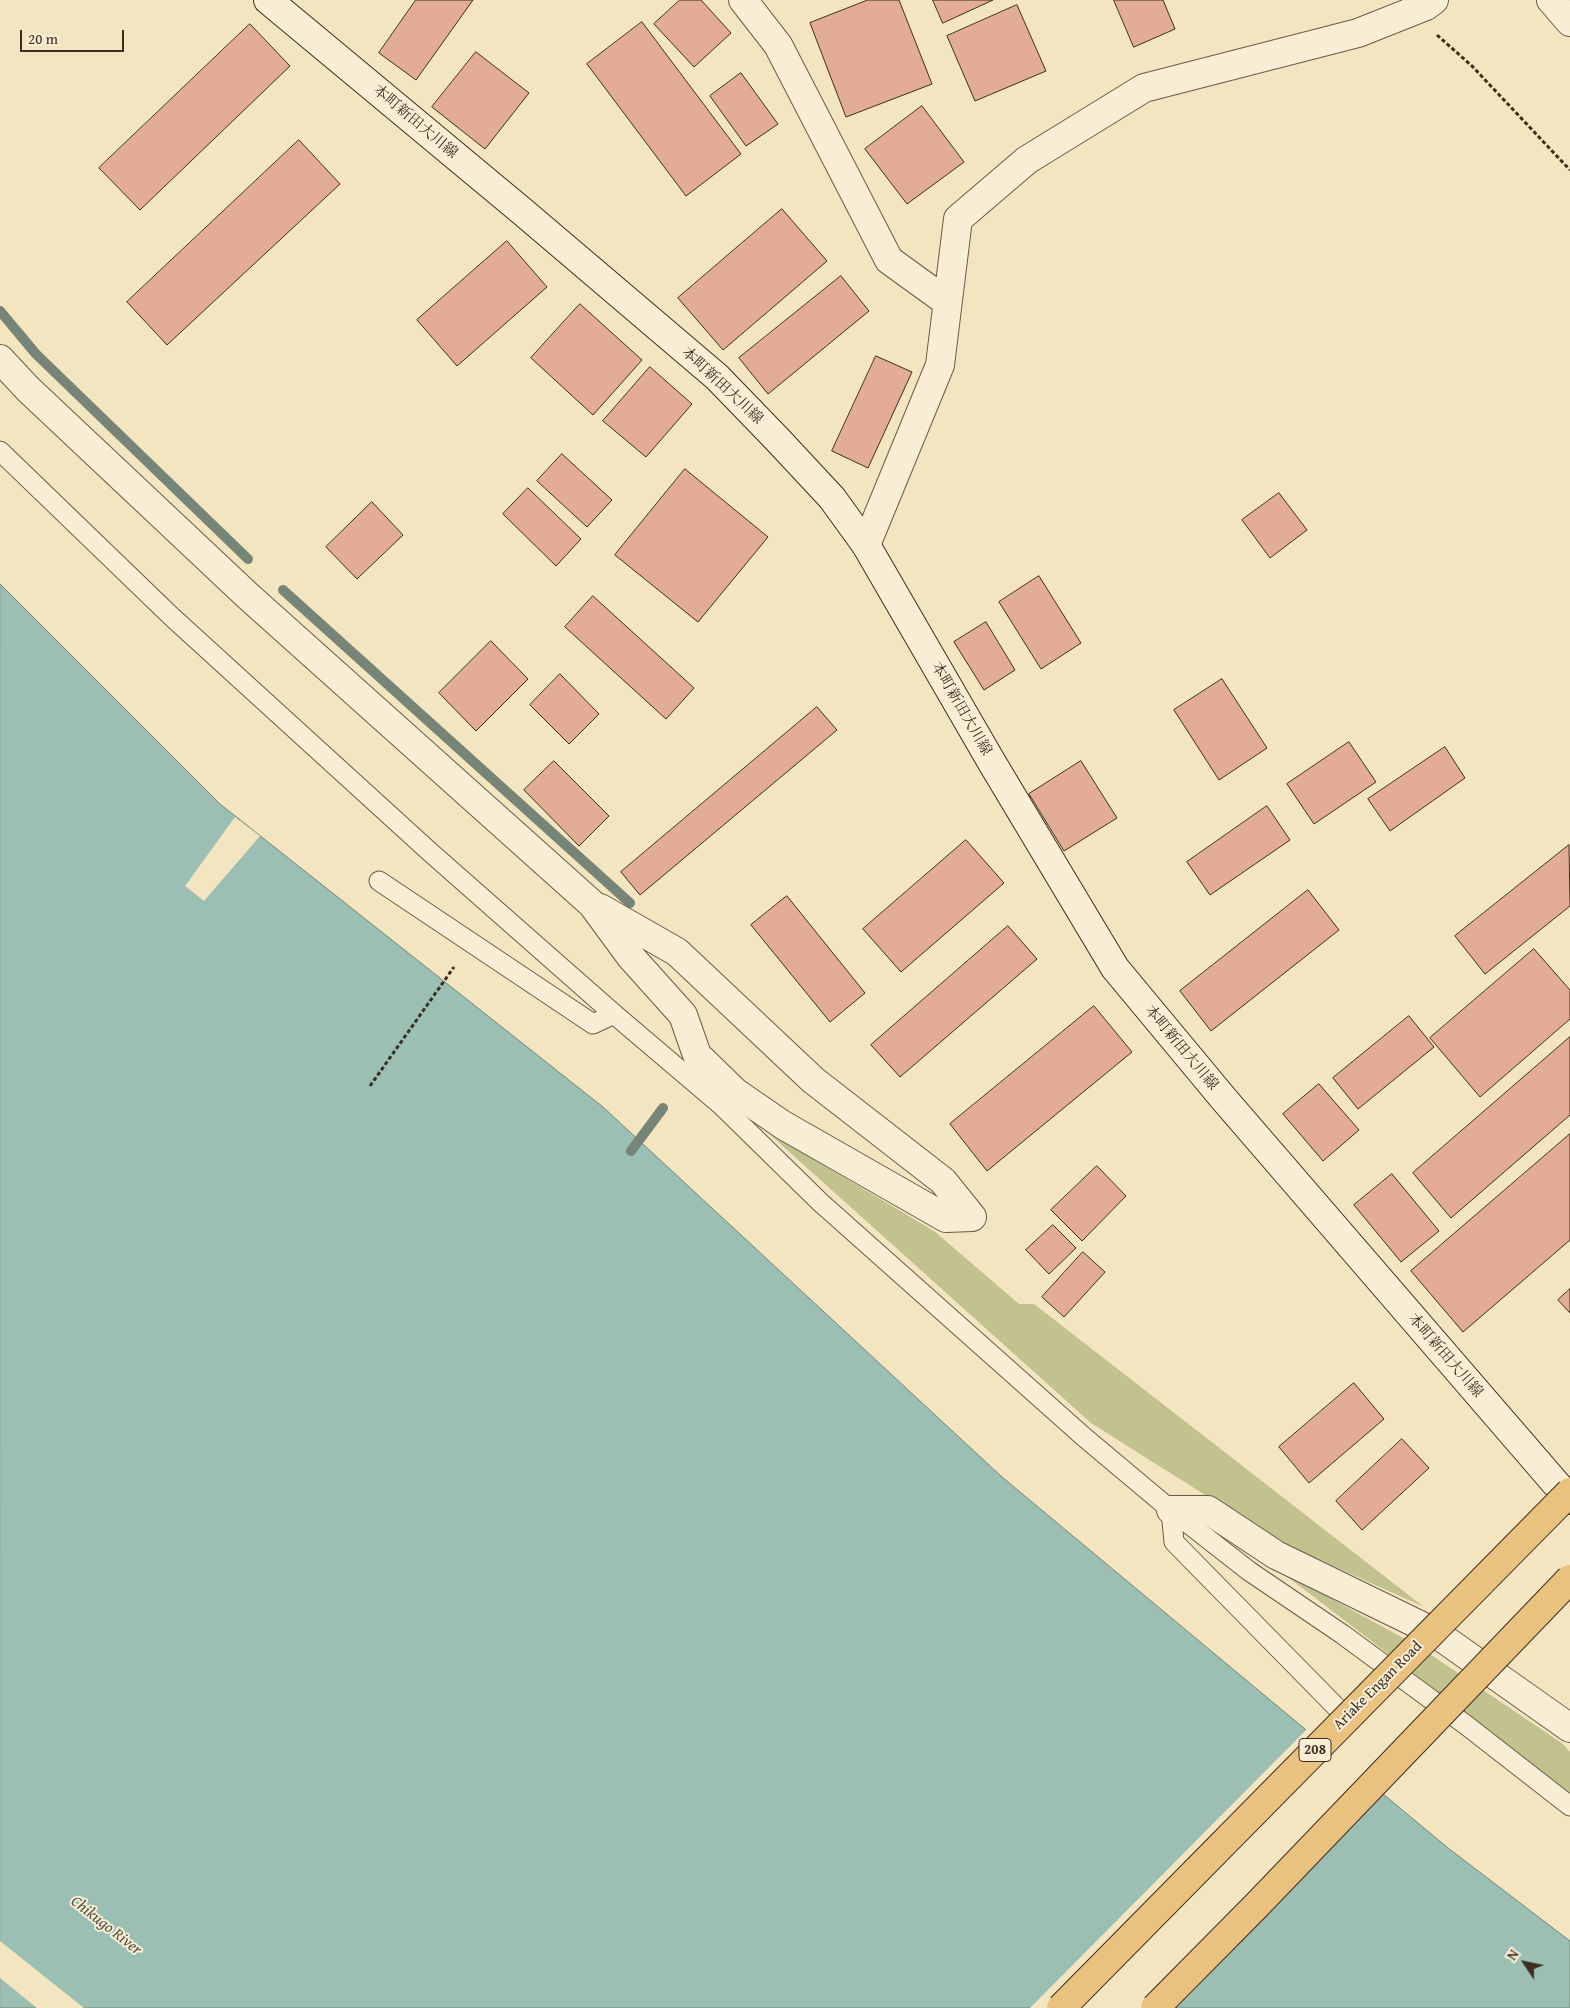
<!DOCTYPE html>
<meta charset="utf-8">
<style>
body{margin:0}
#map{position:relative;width:1570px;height:2008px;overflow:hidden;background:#f3e5bf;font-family:"Gentium Book Plus",serif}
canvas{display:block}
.north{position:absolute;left:1500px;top:1938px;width:50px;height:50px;-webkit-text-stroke:4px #f7eed5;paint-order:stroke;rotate:304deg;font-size:14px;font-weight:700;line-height:20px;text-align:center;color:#3e2d1e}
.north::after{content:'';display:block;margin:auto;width:18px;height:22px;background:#3e2d1e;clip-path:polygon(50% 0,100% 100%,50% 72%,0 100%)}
.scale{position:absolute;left:20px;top:30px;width:104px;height:22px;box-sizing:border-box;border:2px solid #3e2d1e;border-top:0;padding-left:6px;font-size:15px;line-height:18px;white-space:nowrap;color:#3e2d1e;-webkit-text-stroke:4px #f7eed5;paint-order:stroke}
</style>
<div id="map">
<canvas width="1570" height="2008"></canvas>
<div class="north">N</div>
<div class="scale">20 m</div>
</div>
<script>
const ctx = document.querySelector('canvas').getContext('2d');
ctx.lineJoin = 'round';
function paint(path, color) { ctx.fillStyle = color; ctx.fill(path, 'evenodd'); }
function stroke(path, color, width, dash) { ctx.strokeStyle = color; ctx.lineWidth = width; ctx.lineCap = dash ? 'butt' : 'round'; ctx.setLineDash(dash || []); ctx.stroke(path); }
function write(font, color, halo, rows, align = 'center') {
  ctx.font = font + ' "Gentium Book Plus","Noto Serif JP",serif'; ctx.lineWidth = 4; ctx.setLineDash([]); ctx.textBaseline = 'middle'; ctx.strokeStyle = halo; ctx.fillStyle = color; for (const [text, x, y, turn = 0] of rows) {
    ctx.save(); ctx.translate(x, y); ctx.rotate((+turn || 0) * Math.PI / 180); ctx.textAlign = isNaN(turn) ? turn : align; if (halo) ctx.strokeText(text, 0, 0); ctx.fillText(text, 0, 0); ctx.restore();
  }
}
paint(new Path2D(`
 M766 1131 934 1231 1019 1304H1034L1424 1607 1278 1541 1091 1423Z
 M1280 1571 1418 1646 1563 1744 1570 1752V1793Z`), '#c2c28e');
const water = new Path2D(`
 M0 584 220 804 603 1107 1002 1477 1448 1848 1570 1941V2008H0Z`);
paint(water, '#9bbfb3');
stroke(water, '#768577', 1);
paint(new Path2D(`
 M235 817 260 836 204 901 185 886Z
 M1308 1728 1385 1792 1176 2008H1030Z
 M0 1941 84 2008H37L0 1978Z`), '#f3e5bf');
stroke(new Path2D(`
 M0 311 36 354 248 559
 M283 590 630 903
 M631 1151 663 1108`), '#768577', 10);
const building = new Path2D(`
 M416 0H473L416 80 379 53Z
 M680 0H701L731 33 694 67 654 24Z
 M868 0H899L932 84 846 117 810 23Z
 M933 0H993L943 23Z
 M1114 0H1163L1175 29 1134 47Z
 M1017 5 1046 71 975 101 947 36Z
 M642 22 741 154 686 196 587 64Z
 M250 24 290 66 140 210 99 168Z
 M476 52 529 93 485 149 432 107Z
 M741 73 778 124 746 146 710 96Z
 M922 106 964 162 907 204 865 149Z
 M299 140 340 184 167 345 127 302Z
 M782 209 827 261 723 350 678 298Z
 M507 241 547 287 457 366 417 320Z
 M841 276 869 311 768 394 739 358Z
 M580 304 642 360 593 415 531 358Z
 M876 356 912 372 868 468 832 451Z
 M650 367 692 404 646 457 603 421Z
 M562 454 612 500 587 527 537 481Z
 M685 469 768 537 698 622 615 555Z
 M528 488 581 539 556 566 503 514Z
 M1279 493 1307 530 1270 558 1242 520Z
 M372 502 403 535 357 579 326 547Z
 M1039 576 1081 643 1041 669 999 602Z
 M593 596 694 688 666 719 565 627Z
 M986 622 1015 670 984 690 954 642Z
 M491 641 528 679 476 731 439 693Z
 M560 674 599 714 569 744 530 705Z
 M1222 679 1267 748 1219 780 1174 710Z
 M817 707 837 730 640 895 621 872Z
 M1349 742 1376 782 1314 824 1287 784Z
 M1445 747 1465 778 1390 831 1368 799Z
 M554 761 609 816 579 846 524 790Z
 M1081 761 1117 818 1064 851 1029 794Z
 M1267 806 1290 840 1210 895 1187 862Z
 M966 840 1004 883 901 972 863 929Z
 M1569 845 1570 906 1485 974 1455 936Z
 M1308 890 1339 930 1211 1031 1180 991Z
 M787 896 865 993 830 1022 751 925Z
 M1008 926 1037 959 900 1077 871 1045Z
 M1534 949 1570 990V1019L1480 1097 1430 1038Z
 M1094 1006 1132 1052 987 1171 950 1124Z
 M1409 1016 1434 1047 1358 1109 1333 1078Z
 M1570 1037V1115L1451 1218 1413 1173Z
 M1319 1084 1359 1130 1323 1161 1283 1114Z
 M1570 1134V1240L1463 1332 1411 1271Z
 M1097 1166 1126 1196 1082 1241 1051 1210Z
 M1392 1174 1439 1231 1401 1262 1354 1205Z
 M1053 1225 1076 1248 1049 1274 1026 1250Z
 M1083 1252 1105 1272 1064 1317 1042 1297Z
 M1570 1289V1313L1558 1300Z
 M1354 1383 1384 1419 1309 1483 1279 1447Z
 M1402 1439 1429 1468 1362 1530 1336 1501Z`);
paint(building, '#e3ac95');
stroke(building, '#3e2d1e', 1);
const lane = new Path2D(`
 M0 451 172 617 430 852 614 1014 721 1105 820 1202 1084 1437 1171 1510 1249 1571 1342 1634 1466 1725 1570 1806
 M379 881 593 1024 614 1014
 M1171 1510 1174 1542 1348 1719`);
const street = new Path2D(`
 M743 0 778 45 889 260 947 302
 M1551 0 1570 22
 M0 359 28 389 248 596 592 904 631 957 683 1015 697 1055 735 1092 783 1125 946 1218 972 1217
 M866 545 940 365 958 219 1027 160 1144 88 1358 33 1426 6 1434 0
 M600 908 677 952 813 1080 943 1181 972 1217
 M1171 1510H1208L1276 1555 1434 1632 1570 1728`);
const secondary = new Path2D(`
 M268 0 523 212 717 377 777 439 832 498 866 545 991 761 1115 968 1223 1098 1570 1500`);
stroke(lane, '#6b5b46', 21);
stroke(street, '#6b5b46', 30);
stroke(secondary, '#3e2d1e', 30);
stroke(new Path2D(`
 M1437 35 1472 66 1570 170
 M370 1086 454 967`), '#3e2d1e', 3, [4, 2.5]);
stroke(lane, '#f7eed5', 19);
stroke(street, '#f7eed5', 28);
stroke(secondary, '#f7eed5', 28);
const highwayBridge = new Path2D(`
 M1061 2008 1570 1492
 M1155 2008 1256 1906 1570 1579`);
stroke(highwayBridge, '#3e2d1e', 30, []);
stroke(highwayBridge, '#eac280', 28);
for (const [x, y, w] of [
 [1315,1750,32]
]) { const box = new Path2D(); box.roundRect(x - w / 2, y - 11.5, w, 23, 4); ctx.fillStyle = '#f7eed5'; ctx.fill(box); stroke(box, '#3e2d1e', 1); }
write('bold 14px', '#3e2d1e', null, [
 ["208",1315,1750]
]);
write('15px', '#3e2d1e', '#f7eed5', [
 ["本町新田大川線",415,122,40],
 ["本町新田大川線",722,386,43],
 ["本町新田大川線",961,709,60],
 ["本町新田大川線",1181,1048,50],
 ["本町新田大川線",1445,1356,49],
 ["Ariake Engan Road",1378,1686,-45]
]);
write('italic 16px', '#555243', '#f7eed5', [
 ["Chikugo River",106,1926,38]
]);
</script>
